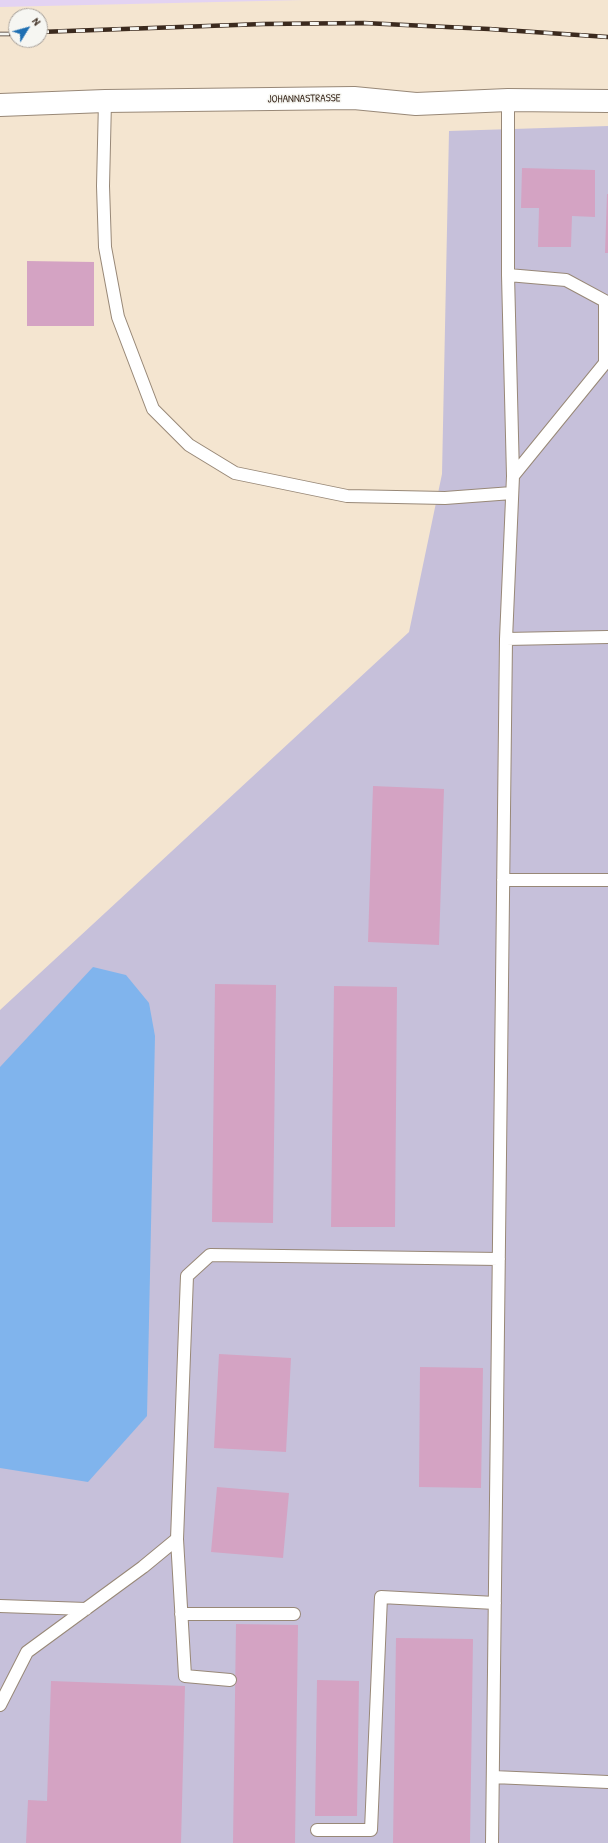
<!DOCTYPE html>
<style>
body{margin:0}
#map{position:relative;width:608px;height:1843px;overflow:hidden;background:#f4e5d0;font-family:"Patrick Hand",sans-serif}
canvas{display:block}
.north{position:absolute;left:8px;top:8px;width:40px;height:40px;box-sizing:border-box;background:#f6f6f2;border:1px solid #aba49d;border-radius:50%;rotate:53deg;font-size:11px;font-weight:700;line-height:16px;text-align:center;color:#3b2a1e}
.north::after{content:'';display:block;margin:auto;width:14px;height:18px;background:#1f6fb2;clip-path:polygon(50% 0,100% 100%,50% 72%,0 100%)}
</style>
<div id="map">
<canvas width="608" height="1843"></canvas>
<div class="north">N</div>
</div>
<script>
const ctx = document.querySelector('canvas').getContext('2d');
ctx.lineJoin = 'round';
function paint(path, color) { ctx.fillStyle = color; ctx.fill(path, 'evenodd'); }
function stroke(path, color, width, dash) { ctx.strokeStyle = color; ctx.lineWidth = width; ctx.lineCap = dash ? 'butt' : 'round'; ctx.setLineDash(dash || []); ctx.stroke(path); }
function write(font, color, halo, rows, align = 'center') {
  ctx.font = font + ' "Patrick Hand",sans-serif'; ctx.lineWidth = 3; ctx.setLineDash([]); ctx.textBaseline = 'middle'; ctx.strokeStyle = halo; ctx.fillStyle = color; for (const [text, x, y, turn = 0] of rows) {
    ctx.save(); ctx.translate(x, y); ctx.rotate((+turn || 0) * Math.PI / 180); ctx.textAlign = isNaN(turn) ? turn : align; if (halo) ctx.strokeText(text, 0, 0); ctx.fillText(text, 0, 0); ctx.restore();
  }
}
paint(new Path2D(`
 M0 0H304L0 7Z`), '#e3d3f2');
paint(new Path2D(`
 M608 126V1843H0V1010L409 632 442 474 449 131Z`), '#c6c0da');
paint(new Path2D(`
 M93 967 126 975 149 1003 155 1036 147 1416 88 1482 0 1468V1067Z`), '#80b4ed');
paint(new Path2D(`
 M522 168 595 170V217L572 216 571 247H538L539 208H521Z
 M607 194H608V253H605Z
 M27 261 94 262V326H27Z
 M373 786 444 789 439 945 368 942Z
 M215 984 276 985 273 1223 212 1222Z
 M334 986 397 987 395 1227H331Z
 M219 1354 291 1358 286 1452 214 1448Z
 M420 1367 483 1368 481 1488 419 1487Z
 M217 1487 289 1493 283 1558 211 1552Z
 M236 1624 298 1625 295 1843H233Z
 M396 1638 473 1639 470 1843H393Z
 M317 1680 359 1681 357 1816H315Z
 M51 1681 185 1686 181 1843H26L28 1800 47 1801Z`), '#d4a3c3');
const lane = new Path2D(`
 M105 101 103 186 105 247 118 317 153 409 189 445 235 473 347 496 445 498 512 493
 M508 275 566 280 605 301V363L513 476
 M506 639 608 637
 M503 880H608
 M177 1539 185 1676 230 1680
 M0 1606 86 1609
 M181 1614H294
 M0 1705 27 1652 143 1567 177 1539 187 1276 210 1255 499 1259
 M493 1777 608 1782
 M317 1830H371L381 1597 495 1603
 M492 1843 506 639 513 476 508 275V100`);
const street = new Path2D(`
 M0 105 105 101 354 98 416 104 508 100 608 101`);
stroke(lane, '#988877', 14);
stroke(street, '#988877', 24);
stroke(lane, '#fff', 12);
stroke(street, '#fff', 22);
const rail = new Path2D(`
 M40 32 263 24 364 23 489 29 608 37
 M0 34H16`);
stroke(rail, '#3b2a1e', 4.5);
stroke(rail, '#f6f6f2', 3, [9]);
write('11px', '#3b2a1e', '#f6f6f2', [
 ["JOHANNASTRASSE",304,99,-1]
]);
</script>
